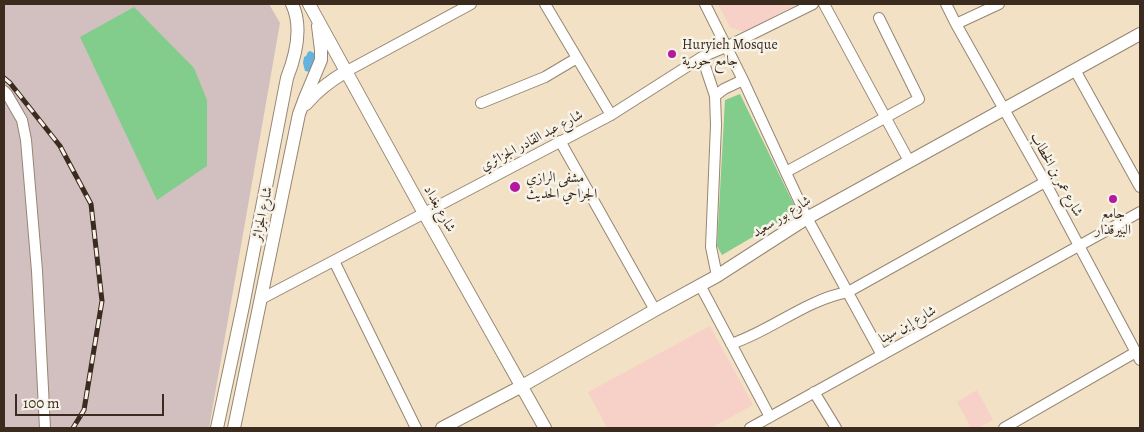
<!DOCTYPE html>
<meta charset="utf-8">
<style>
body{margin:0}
#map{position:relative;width:1144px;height:432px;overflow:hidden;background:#f2e1c5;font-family:Alegreya,serif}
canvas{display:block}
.frame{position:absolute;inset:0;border:5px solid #3b2a1e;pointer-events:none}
.scale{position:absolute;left:15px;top:394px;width:149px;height:22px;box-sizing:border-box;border:2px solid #3b2a1e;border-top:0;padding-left:6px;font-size:15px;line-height:18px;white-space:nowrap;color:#3b2a1e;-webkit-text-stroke:4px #f7f3e8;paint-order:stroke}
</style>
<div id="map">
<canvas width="1144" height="432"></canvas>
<div class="frame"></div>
<div class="scale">100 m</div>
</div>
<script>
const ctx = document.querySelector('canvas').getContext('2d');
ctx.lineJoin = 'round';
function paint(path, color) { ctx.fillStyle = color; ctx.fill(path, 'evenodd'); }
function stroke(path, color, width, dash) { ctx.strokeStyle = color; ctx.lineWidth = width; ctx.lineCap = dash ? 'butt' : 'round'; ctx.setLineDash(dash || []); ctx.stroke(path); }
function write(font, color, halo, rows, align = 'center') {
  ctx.font = font + ' Alegreya,Amiri,serif'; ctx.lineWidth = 5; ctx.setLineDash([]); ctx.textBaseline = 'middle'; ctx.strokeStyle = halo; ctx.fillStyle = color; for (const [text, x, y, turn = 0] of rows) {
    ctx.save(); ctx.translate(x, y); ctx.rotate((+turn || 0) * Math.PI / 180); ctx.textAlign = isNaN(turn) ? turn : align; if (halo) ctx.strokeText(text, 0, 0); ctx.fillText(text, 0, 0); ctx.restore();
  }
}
paint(new Path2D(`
 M718 4H797L744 32 730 27Z
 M710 326 753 405 711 428H607L588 392Z
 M977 390 993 420 978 428H971L957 402Z`), '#f7d1c7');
paint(new Path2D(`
 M4 4H269L280 23 209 428H4Z`), '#d2bfc0');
paint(new Path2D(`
 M134 7 194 68 207 100V166L157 200 80 37Z
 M740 94 797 211 722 255 717 246 725 100Z`), '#82cd8b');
paint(new Path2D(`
 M310 51 314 53 315 58 310 72 305 71 303 63 304 57 306 56 308 52Z`), '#64b3de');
const minor = new Path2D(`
 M545 4 611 115
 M705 4 743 80 807 218 882 355
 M824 4 909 161
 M946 4 956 24 1045 182 1140 360
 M956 24 999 4
 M702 57 715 96 716 125 711 247 717 276
 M1075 70 1140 187
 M347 71 471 4
 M4 91 7 94 22 120 26 140 37 271 45 428
 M715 96 724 89 743 80
 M481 103 545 77 577 58
 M560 141 655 310
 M786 172 919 99 879 18
 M334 261 416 428
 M700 285 770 417
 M261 299 611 115 702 57 726 47 813 4
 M731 344C771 331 805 300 848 292L1045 182
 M814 392 836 428
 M750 428 1140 212
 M1004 428 1136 352H1140`);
const major = new Path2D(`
 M309 4 424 213 545 428
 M306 104C318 90 331 80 347 71
 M217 428 243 306 287 78C296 55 303 27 292 4
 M234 428 299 114 305 98 321 60V50L318 26
 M442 428 522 386 655 310 717 276 807 218 1140 34`);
stroke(minor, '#968672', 12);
stroke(major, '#968672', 14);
stroke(minor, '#fff', 10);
stroke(major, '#fff', 12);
const rail = new Path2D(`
 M4 78 10 83 60 146 91 204 102 301 84 410 73 428`);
stroke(rail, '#3b2a1e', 5);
stroke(rail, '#f7f3e8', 3, [9]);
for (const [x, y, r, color] of [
 [672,54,5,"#b5179e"],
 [515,187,6,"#b5179e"],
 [1113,199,5,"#b5179e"]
]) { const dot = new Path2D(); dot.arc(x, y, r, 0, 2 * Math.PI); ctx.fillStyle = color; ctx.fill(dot); stroke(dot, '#f7f3e8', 2); }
write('14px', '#3b2a1e', '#f7f3e8', [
 ["Huryieh Mosque",682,46],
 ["جامع حورية",682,62],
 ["مشفى الرازي",526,179],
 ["الجراحي الحديث",526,195],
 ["جامع",1113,215,"center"],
 ["البيرقدار",1113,231,"center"]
], 'left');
write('14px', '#3b2a1e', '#f7f3e8', [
 ["شارع عبد القادر الجزائري",532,141,-28],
 ["شارع عمر بن الخطاب",1056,175,61],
 ["شارع بغداد",439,209,61],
 ["شارع الجزائر",263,214,-78],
 ["شارع بور سعيد",782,217,-32],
 ["شارع إبن سينا",908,325,-29]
]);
</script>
